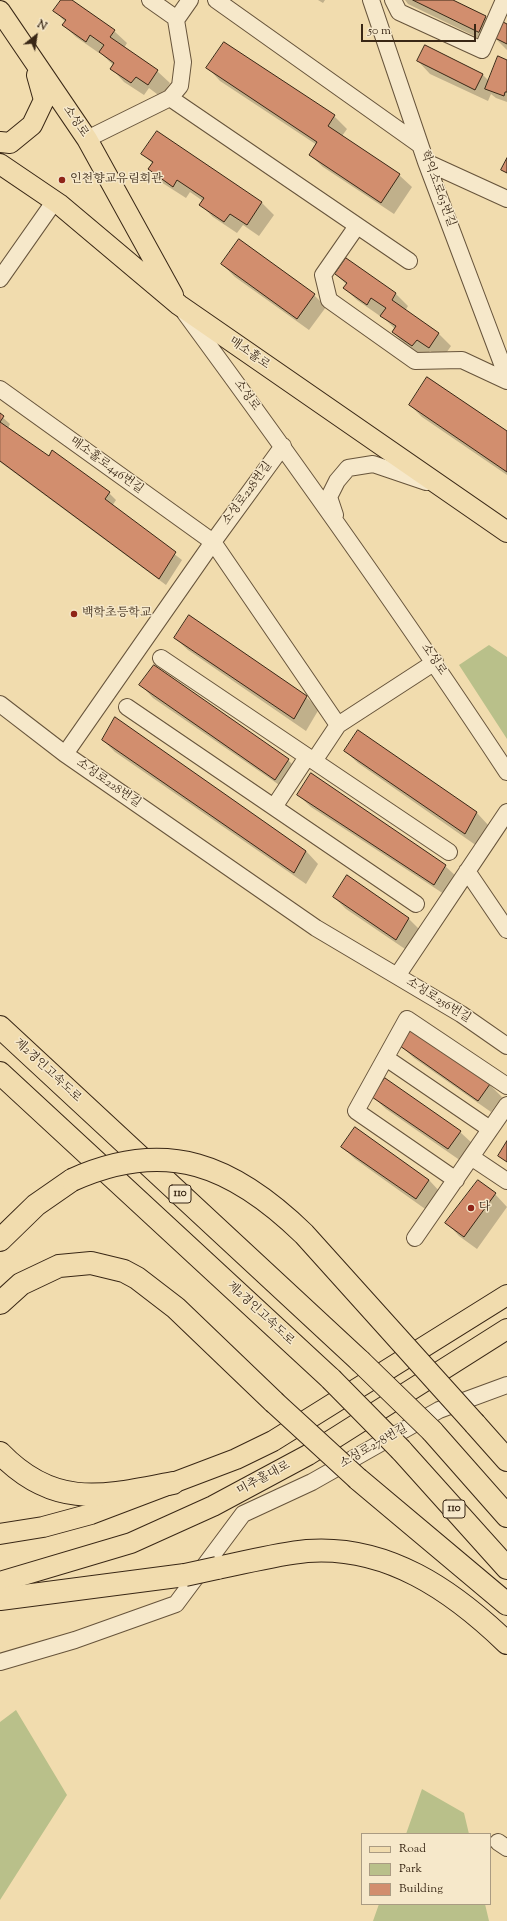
<!DOCTYPE html>
<meta charset="utf-8">
<style>
body{margin:0}
#map{position:relative;width:507px;height:1921px;overflow:hidden;background:#f1dcae;font-family:"Sorts Mill Goudy",serif}
canvas{display:block}
.legend{position:absolute;left:361px;top:1833px;width:130px;height:72px;box-sizing:border-box;background:#f6e8ca;border:1px solid #aa9b82;margin:0;padding:5px 7px;list-style:none;font-size:12px;color:#392715}
.legend li{display:flex;align-items:center;gap:8px;height:20px}
.legend b{width:20px;border:1px solid #aa9b82}
.north{position:absolute;left:16px;top:16px;width:40px;height:40px;-webkit-text-stroke:3px #f6e8ca;paint-order:stroke;rotate:30deg;font-size:11px;font-weight:700;line-height:16px;text-align:center;color:#392715}
.north::after{content:'';display:block;margin:auto;width:14px;height:18px;background:#392715;clip-path:polygon(50% 0,100% 100%,50% 72%,0 100%)}
.scale{position:absolute;left:361px;top:24px;width:115px;height:18px;box-sizing:border-box;border:2px solid #392715;border-top:0;padding-left:5px;font-size:12px;line-height:14px;white-space:nowrap;color:#392715;-webkit-text-stroke:3px #f6e8ca;paint-order:stroke}
</style>
<div id="map">
<canvas width="507" height="1921"></canvas>
<ul class="legend">
<li><b style="height:5px;background:#f1dcae"></b>Road</li>
<li><b style="height:11px;background:#b9c08a"></b>Park</li>
<li><b style="height:11px;background:#d28e6e"></b>Building</li>
</ul>
<div class="north">N</div>
<div class="scale">50 m</div>
</div>
<script>
const ctx = document.querySelector('canvas').getContext('2d');
ctx.lineJoin = 'round';
function paint(path, color) { ctx.fillStyle = color; ctx.fill(path, 'evenodd'); }
function stroke(path, color, width, dash) { ctx.strokeStyle = color; ctx.lineWidth = width; ctx.lineCap = dash ? 'butt' : 'round'; ctx.setLineDash(dash || []); ctx.stroke(path); }
function write(font, color, halo, rows, align = 'center') {
  ctx.font = font + ' "Sorts Mill Goudy","Noto Serif KR",serif'; ctx.lineWidth = 3; ctx.setLineDash([]); ctx.textBaseline = 'middle'; ctx.strokeStyle = halo; ctx.fillStyle = color; for (const [text, x, y, turn = 0] of rows) {
    ctx.save(); ctx.translate(x, y); ctx.rotate((+turn || 0) * Math.PI / 180); ctx.textAlign = isNaN(turn) ? turn : align; if (halo) ctx.strokeText(text, 0, 0); ctx.fillText(text, 0, 0); ctx.restore();
  }
}
paint(new Path2D(`
 M489 645 507 657V739L459 665Z
 M16 1710 67 1795 0 1900V1722Z
 M422 1789 464 1813 469 1834H406Z
 M379 1904H485L489 1921H373Z`), '#b9c08a');
paint(new Path2D(`
 M63 0H70L114 31 127 43 124 48 157 71 170 83 161 97 149 88 144 95 124 82 112 69 114 66 100 52 99 53 76 37 63 25 65 22 55 11Z
 M318 0H325L323 3Z
 M405 0H450L486 17 498 30 507 25V50L494 37 491 44 408 4Z
 M224 43 334 116 347 129 342 136 399 175 412 187 394 214 323 167 310 155 317 145 220 81 208 68Z
 M418 61 482 74 489 81 507 61V102L496 98 491 94 488 101 430 74Z
 M143 154 262 203 274 215 259 236 243 225 237 233 213 217 200 204 203 201 190 192 186 198 161 182 149 169 153 164Z
 M347 260 396 294 408 306 405 311 439 334 451 346 442 359 430 351 425 358 405 344 393 332 395 329 381 315 380 316 357 300 344 288 347 285 336 274Z
 M222 264 314 295 326 307 309 330 235 277Z
 M410 405 507 433V475L422 417Z
 M0 415 10 424 8 428 49 457 53 451 109 493 116 500 112 506 182 560 166 585 0 462Z
 M175 638 306 697 319 709 306 731 188 650Z
 M154 667 288 760 301 773 288 791 153 698 141 685Z
 M115 719 306 851 318 864 306 884 115 752 103 740Z
 M358 732 477 813 489 826 477 846 358 763 345 751Z
 M298 795 445 866 458 878 447 896 311 807Z
 M347 876 409 919 421 931 408 951 346 909 334 897Z
 M401 1046 489 1084 502 1097 491 1112 414 1058Z
 M373 1097 460 1132 473 1144 461 1161 386 1109Z
 M355 1129 429 1180 441 1193 428 1211 355 1159 342 1147Z
 M495 1194 507 1207 477 1249 459 1236 447 1223Z`), '#0003');
const building = new Path2D(`
 M61 0H72L115 30 110 37 158 70 148 85 136 77 131 83 110 69 114 63 99 52 104 45 90 35 86 42 62 25 66 20 53 11Z
 M413 0H453L486 16 479 32Z
 M501 21 507 24V44L493 37Z
 M224 42 335 115 328 126 400 174 381 203 309 155 317 142 206 68Z
 M425 45 483 74 475 90 417 61Z
 M498 56 507 60V92H505L504 96 485 89Z
 M157 131 262 202 247 225 230 214 224 222 199 205 204 198 177 180 173 187 148 169 153 162 141 154Z
 M507 158V173L501 170Z
 M239 239 315 294 297 319 221 264Z
 M346 258 396 293 392 300 439 333 429 348 417 340 412 346 392 332 396 326 380 316 386 308 371 298 367 305 343 288 347 283 335 274Z
 M427 377 507 431V472L409 405Z
 M0 413 4 416 0 422 49 456 52 450 110 492 105 499 176 552 159 579 0 461Z
 M189 615 307 696 294 719 174 638Z
 M154 665 289 759 275 780 139 685Z
 M115 717 306 851 294 873 102 740Z
 M358 730 477 812 465 834 344 751Z
 M311 773 446 865 434 885 297 795Z
 M347 875 409 918 396 940 333 897Z
 M412 1029 490 1084 478 1101 400 1046Z
 M385 1078 461 1131 448 1149 372 1097Z
 M355 1127 429 1180 416 1199 341 1147Z
 M507 1141V1162L498 1156Z
 M478 1180 496 1193 464 1237 445 1223Z`);
paint(building, '#d28e6e');
stroke(building, '#392715', 1);
const minor = new Path2D(`
 M150 0 177 19
 M190 0 176 20 183 62 180 86 170 98 409 261
 M216 0 420 145
 M371 0 426 162 507 377
 M393 0 399 12 482 50 504 0
 M87 139 170 98
 M426 162 507 199
 M357 226 323 275 329 300 415 361 462 360 507 381
 M0 279 54 202
 M185 313C296 464 404 616 507 772
 M0 389 213 542 338 725
 M335 515 329 497 337 481 348 468 373 464 426 482
 M161 658 449 852
 M0 704 65 754 316 928 461 1014 507 1046
 M127 707 416 904
 M65 754 213 542 283 446
 M314 761 338 725 435 662
 M274 807 307 757
 M467 871 507 930
 M397 976 507 812
 M386 1058 490 1129
 M471 1157 507 1181
 M456 1180 356 1111 407 1019 507 1086
 M415 1238 507 1105
 M0 1662 75 1640 176 1604 243 1514 312 1482 439 1410 507 1385
 M498 1842 507 1848`);
const major = new Path2D(`
 M0 11 87 139 173 295
 M0 142 10 143 32 125 44 100 37 75
 M0 164 59 204 179 305 507 532
 M0 1534 43 1527 91 1514 236 1459 273 1441 507 1295
 M0 1582 131 1543 213 1506 308 1455 507 1329`);
const highway = new Path2D(`
 M0 1027 360 1361
 M0 1073 331 1379
 M0 1240 36 1205 72 1180
 M0 1303 21 1284 59 1266 91 1263 124 1271 137 1278 176 1308 274 1402
 M475 1424 507 1460
 M432 1431 507 1516
 M401 1450 507 1568
 M0 1453C55 1510 105 1496 173 1483
 M358 1479 507 1604
 M217 1568C247 1562 277 1554 307 1551 387 1545 452 1590 507 1643
 M0 1599 185 1575`);
stroke(minor, '#67543b', 18);
stroke(major, '#392715', 22);
stroke(highway, '#392715', 24);
stroke(minor, '#f6e8ca', 16);
stroke(major, '#f1dcae', 20);
stroke(highway, '#f1dcae', 22);
const highwayBridge = new Path2D(`
 M72 1180C167 1137 234 1166 304 1234L475 1424
 M360 1361 432 1431
 M331 1379 401 1450
 M274 1402 358 1479
 M185 1575 217 1568`);
stroke(highwayBridge, '#392715', 24, []);
stroke(highwayBridge, '#f1dcae', 22);
for (const [x, y, r, color] of [
 [62,180,4,"#8f2418"],
 [74,614,4,"#8f2418"],
 [471,1208,4,"#8f2418"]
]) { const dot = new Path2D(); dot.arc(x, y, r, 0, 2 * Math.PI); ctx.fillStyle = color; ctx.fill(dot); stroke(dot, '#f6e8ca', 1.5); }
for (const [x, y, w] of [
 [180,1194,22],
 [454,1509,22]
]) { const box = new Path2D(); box.roundRect(x - w / 2, y - 9, w, 18, 3); ctx.fillStyle = '#f6e8ca'; ctx.fill(box); stroke(box, '#392715', 1); }
write('bold 11px', '#392715', null, [
 ["110",180,1194],
 ["110",454,1509]
]);
write('12px', '#392715', '#f6e8ca', [
 ["소성로",75,122,56],
 ["학익소로63번길",437,189,70],
 ["매소홀로",249,354,35],
 ["소성로",246,396,54],
 ["매소홀로446번길",106,466,36],
 ["소성로228번길",248,494,-54],
 ["소성로",433,660,56],
 ["소성로228번길",108,784,35],
 ["소성로256번길",438,1001,32],
 ["제2경인고속도로",47,1071,43],
 ["제2경인고속도로",260,1314,43],
 ["소성로278번길",374,1447,-30],
 ["미추홀대로",264,1479,-28]
]);
write('12px', '#392715', '#f6e8ca', [
 ["인천향교유림회관",70,180],
 ["백학초등학교",82,614],
 ["다",479,1208]
], 'left');
</script>
